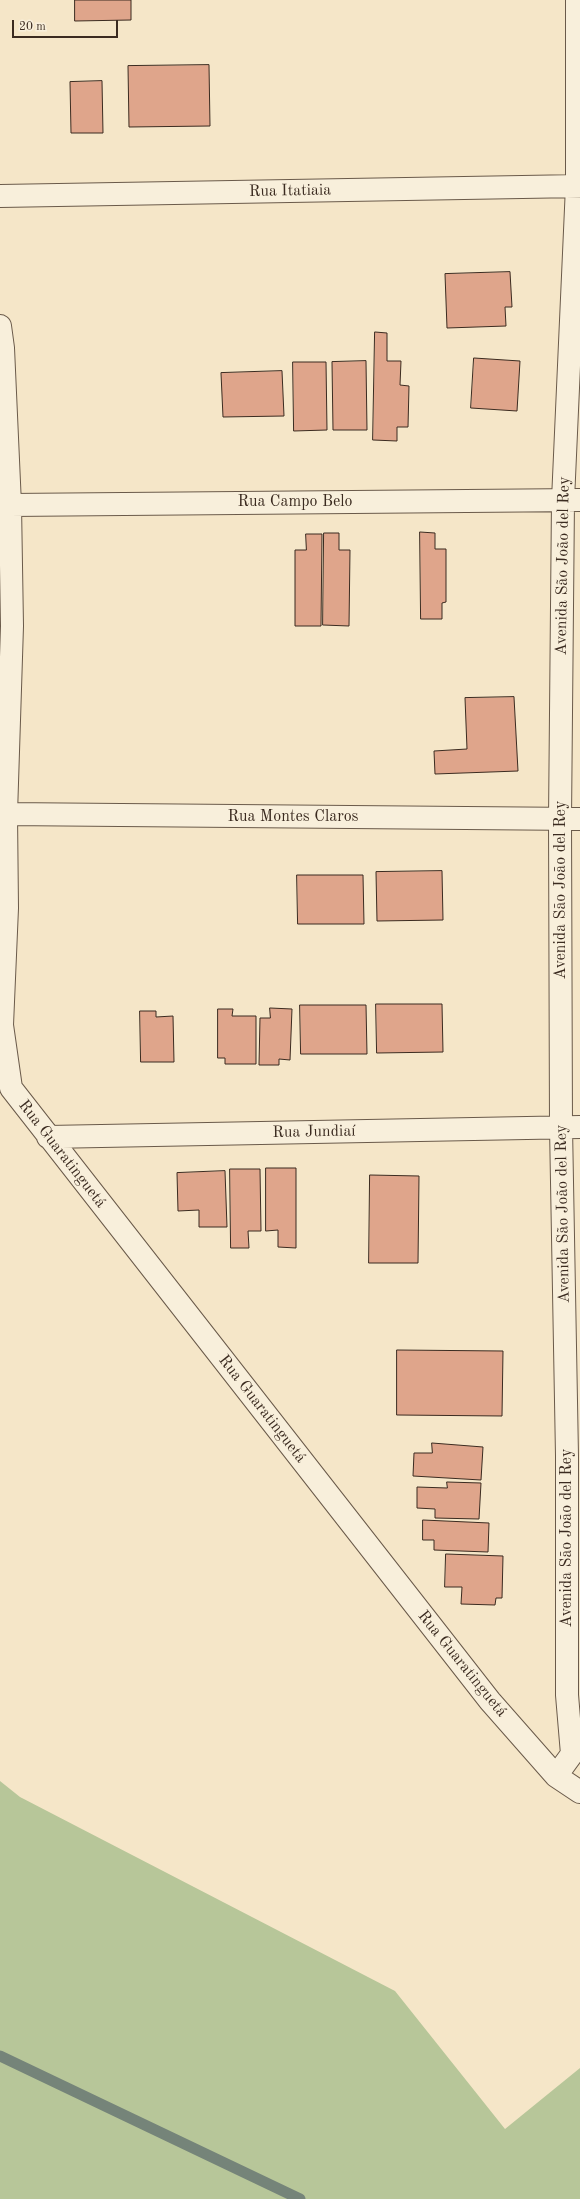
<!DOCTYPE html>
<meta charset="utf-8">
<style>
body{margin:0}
#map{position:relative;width:580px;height:2199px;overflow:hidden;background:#f5e6c8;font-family:"Old Standard TT",serif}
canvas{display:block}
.scale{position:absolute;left:12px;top:20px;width:106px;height:18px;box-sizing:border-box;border:2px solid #3b2b20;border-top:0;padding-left:5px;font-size:12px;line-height:14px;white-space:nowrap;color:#3b2b20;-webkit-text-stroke:3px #f8efdb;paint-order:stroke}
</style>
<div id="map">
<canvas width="580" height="2199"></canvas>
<div class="scale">20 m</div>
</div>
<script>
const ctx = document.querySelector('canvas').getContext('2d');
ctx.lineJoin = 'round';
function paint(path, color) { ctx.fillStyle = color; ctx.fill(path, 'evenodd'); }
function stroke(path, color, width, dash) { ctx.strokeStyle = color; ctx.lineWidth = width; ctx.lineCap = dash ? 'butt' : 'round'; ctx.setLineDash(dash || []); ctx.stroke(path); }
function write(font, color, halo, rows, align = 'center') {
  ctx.font = font + ' "Old Standard TT",serif'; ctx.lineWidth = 4; ctx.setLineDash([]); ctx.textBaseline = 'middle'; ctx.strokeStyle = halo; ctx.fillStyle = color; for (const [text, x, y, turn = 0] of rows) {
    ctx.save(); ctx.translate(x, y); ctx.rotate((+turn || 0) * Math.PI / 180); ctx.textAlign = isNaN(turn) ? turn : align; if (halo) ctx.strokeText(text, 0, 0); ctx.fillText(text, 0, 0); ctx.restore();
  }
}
paint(new Path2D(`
 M0 1781 20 1797 395 1991 505 2129 580 2068V2199H0Z`), '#b7c699');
stroke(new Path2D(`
 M0 2056 300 2199`), '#758479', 11);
const building = new Path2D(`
 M75 0H131V20L75 21Z
 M209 65 210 126 129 127 128 66Z
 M102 81 103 133H71L70 82Z
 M510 272 512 307H505L506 326 447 328 445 274Z
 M375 332 387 333V361H401L400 385 409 386 408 427H397V441L373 440Z
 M474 358 520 361 517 411 471 408Z
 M366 361 367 430H333L332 362Z
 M293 362H326L327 430 294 431Z
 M282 371 284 416 223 417 221 373Z
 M420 532 435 533V549H446V602L442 603V619H421Z
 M324 533H339V550H350L349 626 323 625Z
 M306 534H322L321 626H295V550H306Z
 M514 697 518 771 435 774 434 751 467 749 465 698Z
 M442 871 443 920 377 921 376 872Z
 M297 875H363L364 924H298Z
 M376 1004H442L443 1052 377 1053Z
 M300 1005H366L367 1054H301Z
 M270 1008 292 1009 290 1060 279 1059V1065H259L260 1018H270Z
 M218 1009H233L232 1016H256V1064H225V1058H218Z
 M140 1011H156V1017L173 1016 174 1062H141Z
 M266 1168H296V1248L278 1247V1230L266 1231Z
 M230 1169H260L261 1231H248L249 1248H231Z
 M225 1171 227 1227H199V1210L178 1211 177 1173Z
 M370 1175 419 1176 418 1263H369Z
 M397 1350 503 1351 502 1416 397 1415Z
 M432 1443 483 1447 481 1480 413 1476 414 1453H432Z
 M447 1482 481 1483 479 1519 435 1518V1509L417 1508V1487L447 1488Z
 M423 1520 489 1523 488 1552 434 1550V1540H423Z
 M446 1554 503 1556 502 1598H496L495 1605 461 1604 462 1587H445Z`);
paint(building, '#dfa58b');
stroke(building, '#3b2b20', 1);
const street = new Path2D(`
 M0 196 580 186
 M0 326 3 348 10 505 12 626 6 814 7 908 2 1025 11 1088 490 1701 556 1776 580 1792
 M10 505 580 500
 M6 814 580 819
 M48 1137 580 1127
 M556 1776 572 1754 567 1695V1456L561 1127 560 819 563 500 577 186V0`);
stroke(street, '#6a5a4a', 24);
stroke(street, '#f8efdb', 22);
write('16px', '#3b2b20', '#f8efdb', [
 ["Rua Itatiaia",290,191,-1],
 ["Rua Campo Belo",295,502],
 ["Avenida São João del Rey",563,566,-89],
 ["Rua Montes Claros",293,817],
 ["Avenida São João del Rey",561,890,-90],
 ["Rua Jundiaí",314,1132,-1],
 ["Rua Guaratinguetá",62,1154,52],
 ["Avenida São João del Rey",563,1214,-91],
 ["Rua Guaratinguetá",262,1409,52],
 ["Avenida São João del Rey",567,1538,-90],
 ["Rua Guaratinguetá",462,1664,51]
]);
</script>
